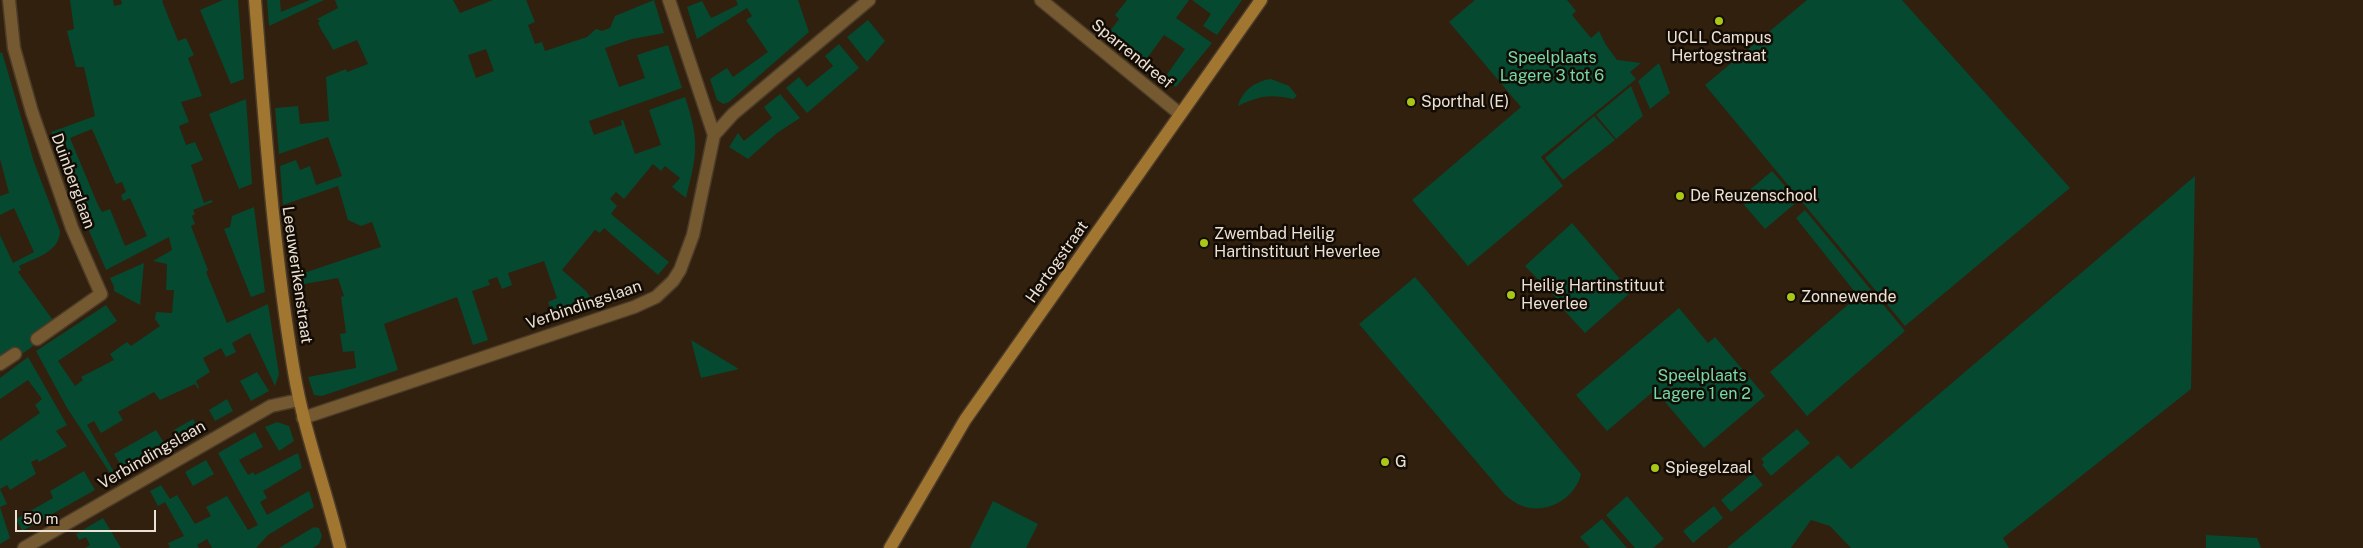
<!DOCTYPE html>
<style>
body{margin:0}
#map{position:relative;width:2363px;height:548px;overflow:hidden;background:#31200d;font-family:"Public Sans",sans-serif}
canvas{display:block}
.scale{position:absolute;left:15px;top:510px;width:141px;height:22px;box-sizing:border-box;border:2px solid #ece1d5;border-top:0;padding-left:6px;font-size:15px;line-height:18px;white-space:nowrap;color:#ece1d5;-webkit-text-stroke:4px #130c05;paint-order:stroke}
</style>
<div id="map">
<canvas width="2363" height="548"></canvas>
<div class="scale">50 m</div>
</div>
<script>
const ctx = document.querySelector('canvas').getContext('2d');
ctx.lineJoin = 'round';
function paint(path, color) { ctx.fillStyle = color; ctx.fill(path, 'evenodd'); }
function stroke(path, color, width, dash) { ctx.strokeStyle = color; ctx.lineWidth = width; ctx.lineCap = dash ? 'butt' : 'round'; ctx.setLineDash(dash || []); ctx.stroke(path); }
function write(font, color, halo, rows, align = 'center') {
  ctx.font = font + ' "Public Sans",sans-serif'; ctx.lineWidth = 5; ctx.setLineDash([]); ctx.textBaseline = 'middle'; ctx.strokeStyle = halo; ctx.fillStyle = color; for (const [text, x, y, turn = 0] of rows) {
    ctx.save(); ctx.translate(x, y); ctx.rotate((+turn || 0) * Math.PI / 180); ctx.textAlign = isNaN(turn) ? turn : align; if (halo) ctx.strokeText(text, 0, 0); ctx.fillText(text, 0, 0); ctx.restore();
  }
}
paint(new Path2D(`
 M70 0H113L114 6 122 4 121 0H164L162 1 178 41 186 38 194 55 188 58 202 96 181 102 189 122 179 126 186 145 195 142 203 160 191 165 204 203 211 200 213 202 193 210 195 214 192 216 195 224 191 226 208 270 206 272 227 323 268 304 279 374 275 386 250 333 232 343 236 352 226 357 221 348 203 358 210 372 196 381 199 388 198 389 195 384 160 400 154 392 118 412 123 420 101 433 94 421 87 425 117 477 114 479 67 408 36 351 106 305 117 321 58 361 75 386 83 380 81 377 114 360 110 354 127 342 131 346 160 326 155 319 156 312 172 313 174 290H166L167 264 153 261 172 250 169 237 106 270 76 201 51 132 95 116 84 67H76L67 31 74 29ZM92 129 116 184 122 182 126 192 121 195 123 201 130 198 147 236 125 246 110 209 102 212 98 205 70 138Z
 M223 0H238L244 79 231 84 200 10Z
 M267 0H280L281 12 310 0H324L269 26Z
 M335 0H453L460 13 493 0H526L535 22 528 25 535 44 542 42 545 51 587 37 596 29 602 31 610 28 615 16 654 0 664 33 632 39 605 48 619 87 645 78 637 55 668 45 682 88 589 121 594 135 622 125 621 120H623L635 154 661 145 649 110 685 97C700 142 697 154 686 198L672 187 680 178 665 166 661 171 653 164 624 199 616 192 610 199 617 206 611 214 669 262 658 275 604 228 600 233 595 230 562 270 586 291 595 304 554 317 548 302 557 298 544 261 508 273 512 285 502 289 497 277 488 280 490 285 472 291 488 340 473 345 457 297 384 324 398 370 322 396 314 395 308 377 356 368 354 351 343 352 340 334 346 333 341 297 344 296 338 278 293 286 292 277 381 247 372 222 361 226 348 220 338 186 283 205 280 166 296 160 300 170 310 166 316 185 342 176 328 137 279 154 275 108 298 106 300 124 329 121 326 77 346 69 347 72 368 64 357 40 333 50C328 39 322 33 318 23L320 21 317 19 338 8ZM486 49 494 71 476 78 468 55Z
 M736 0H798L809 32 729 102 723 104 717 100 710 79 727 68 733 77 768 52 746 20 752 16 747 8 697 39 687 7 702 1 711 18 738 5Z
 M1127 0H1189L1176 18 1212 43 1176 87 1163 80 1185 49 1164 35 1143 64 1107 35 1119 19 1115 15Z
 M1192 0H1242L1217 35 1203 26 1211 14Z
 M1475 0H1567L1576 11 1572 15 1591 38 1599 31 1606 45 1617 60 1641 63 1630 72 1636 79 1541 157 1563 186 1468 266 1412 200 1521 107 1449 22Z
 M1807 0H1902L2070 188 1905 326 1705 85Z
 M868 20 885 41 867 62 847 37Z
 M839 44 859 68 807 113 786 88 799 77 807 87 833 66 825 56Z
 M2 52 34 162 60 231C60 252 35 258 19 266L21 270 18 272 55 323 36 344 22 354 18 348 0 360V235L13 263 34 252 14 208 0 215V196L9 193 0 159V53Z
 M1659 63 1670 93 1650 109 1638 81Z
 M1271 79 1289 86 1297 96 1293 99C1270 94 1259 96 1238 106 1242 91 1255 81 1271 79Z
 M1631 86 1643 116 1616 139 1596 115Z
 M780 94 800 118 777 133 748 159 729 147 738 133 744 141 772 118 764 107Z
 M246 99 252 184 239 189 209 114Z
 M1594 116 1615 140 1563 180 1545 158Z
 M1772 171 1798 201 1765 229 1739 199Z
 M2195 176 2191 389 2003 538 2009 548H1851L1830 526 1811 520 1791 548H1727L1838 455 1851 469Z
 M254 207 265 292 251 297 224 229 230 227 232 216Z
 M1805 210 1905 331 1807 416 1770 372 1858 296 1796 218Z
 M1572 223 1631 292 1585 333 1563 309 1565 307 1525 266Z
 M144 263 140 305 114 291V287L110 278Z
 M1415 277 1581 474C1575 500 1543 517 1518 504 1514 502 1509 498 1505 495L1359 324Z
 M1679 308 1708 343 1715 337 1765 396 1704 448 1655 390 1607 431 1576 395Z
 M691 340 739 369 701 378Z
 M28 357 67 425 56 431 67 446 39 462 37 459 31 462 36 474 10 490 7 485 0 489 7 504 0 507 10 538 0 544V441L40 413 35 405 42 399 28 380 0 399V378Z
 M257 372 269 391 251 401 240 381Z
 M227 399 233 411 215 421 209 410Z
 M193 419 200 431 180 442 174 430Z
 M277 422 289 426 294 441 279 451 265 427Z
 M1797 429 1810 443 1771 476 1762 465 1764 462 1761 459Z
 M156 430 167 448 125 473 114 454Z
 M255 432 263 447 239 460 248 475 253 472 255 475 298 453 302 468 263 491 267 498 260 502 267 515 309 491 314 507 268 535 256 548H212L207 539 197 545 199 548H168L170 547 168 543 184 536 165 502 158 506 150 491 161 485 170 499 177 495 195 524 211 516 206 507 227 496 248 530 258 525 218 453Z
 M206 460 214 474 193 486 185 472Z
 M84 471 95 490 22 531 16 519 53 498 50 491Z
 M1753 473 1763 485 1731 512 1721 500Z
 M1627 496 1664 539 1653 548H1635L1606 515Z
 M993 501 1038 524 1026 548H970Z
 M1714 506 1723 518 1693 543 1683 531Z
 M103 518 121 548H85L90 545 86 537 79 540 76 534Z
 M1602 519 1627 548H1590L1580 537Z
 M314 527 319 528 322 536 319 544 313 548H279Z
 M2206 535 2257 538 2261 548H2206Z`), '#054930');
const street = new Path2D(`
 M9 0 14 48 32 112 72 228 101 294 37 339
 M669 0 714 135
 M1041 0 1180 114
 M0 364 15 354
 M303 418 634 307 656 297 673 281 680 270 693 235 714 135 733 114 869 0
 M24 548 271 406 299 400`);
const secondary = new Path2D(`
 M255 0C265 125 273 249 294 372 304 432 326 489 340 548
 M890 548 965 420 1261 0`);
stroke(street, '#4b3b29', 15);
stroke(secondary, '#4b3b29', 15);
stroke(street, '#745931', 12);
stroke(secondary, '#a17631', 12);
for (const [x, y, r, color] of [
 [1719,21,5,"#aac717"],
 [1411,102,5,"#aac717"],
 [1680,196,5,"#aac717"],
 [1204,243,5,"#aac717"],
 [1511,295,5,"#aac717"],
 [1791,297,5,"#aac717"],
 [1385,462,5,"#aac717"],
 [1655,468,5,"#aac717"]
]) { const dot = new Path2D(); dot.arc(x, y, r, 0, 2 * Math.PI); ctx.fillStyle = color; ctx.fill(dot); stroke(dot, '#130c05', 2); }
write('16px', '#ece1d5', '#130c05', [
 ["UCLL Campus",1719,38,"center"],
 ["Hertogstraat",1719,56,"center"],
 ["Sporthal (E)",1421,102],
 ["De Reuzenschool",1690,196],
 ["Zwembad Heilig",1214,234],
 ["Hartinstituut Heverlee",1214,252],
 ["Heilig Hartinstituut",1521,286],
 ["Heverlee",1521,304],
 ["Zonnewende",1801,297],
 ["G",1395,462],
 ["Spiegelzaal",1665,468]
], 'left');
write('16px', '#ece1d5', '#130c05', [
 ["Sparrendreef",1132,54,39],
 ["Duinberglaan",73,181,70],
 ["Hertogstraat",1057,262,-55],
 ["Leeuwerikenstraat",297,275,82],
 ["Verbindingslaan",584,305,-19],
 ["Verbindingslaan",152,455,-30]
]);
write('16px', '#74d9aa', '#130c05', [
 ["Speelplaats",1552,58],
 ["Lagere 3 tot 6",1552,76],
 ["Speelplaats",1702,376],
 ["Lagere 1 en 2",1702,394]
]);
</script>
